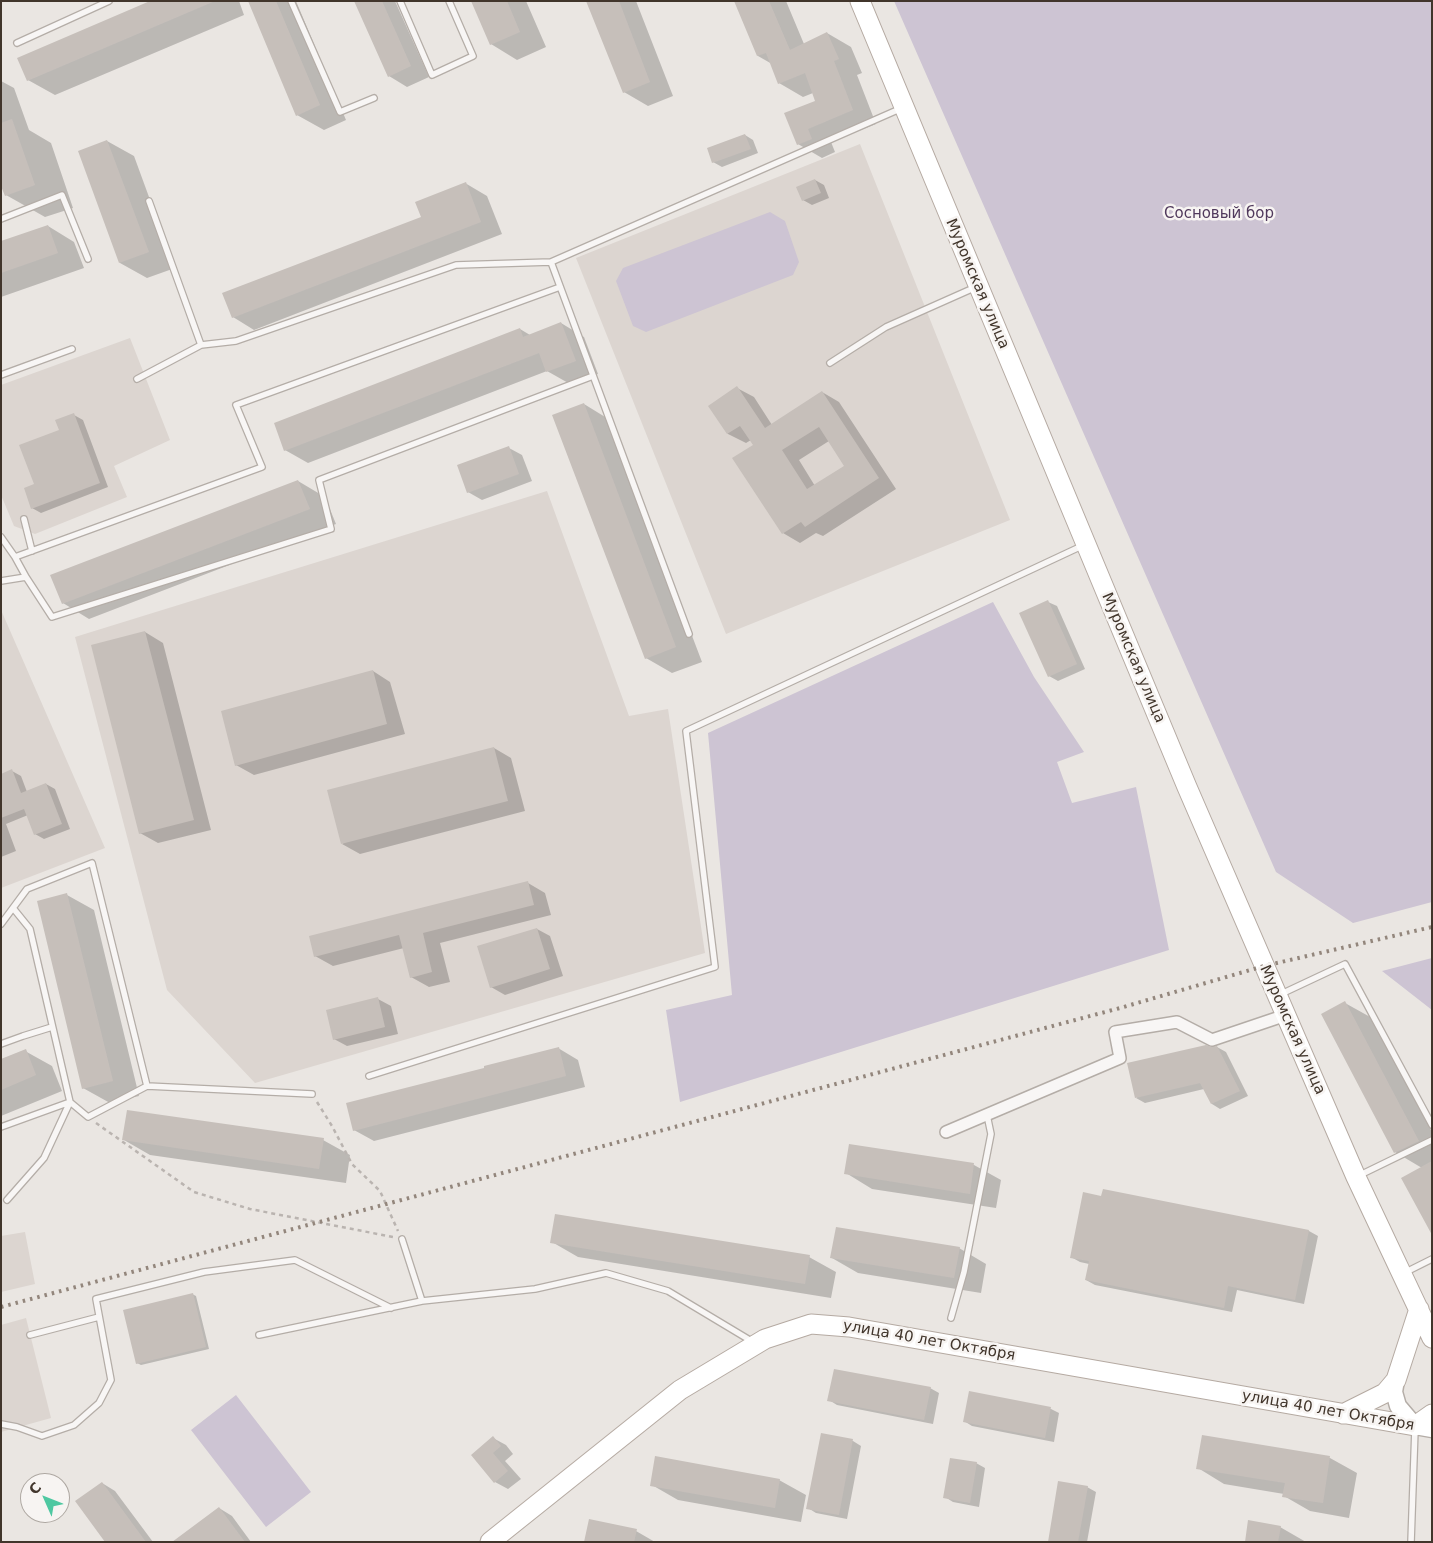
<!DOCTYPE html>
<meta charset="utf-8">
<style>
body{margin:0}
#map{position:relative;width:1433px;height:1543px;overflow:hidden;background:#eae6e2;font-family:"DejaVu Sans",sans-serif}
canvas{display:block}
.frame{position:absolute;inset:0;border:2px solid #41352b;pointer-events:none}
.north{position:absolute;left:20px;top:1473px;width:50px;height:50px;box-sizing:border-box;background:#f7f4f2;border:1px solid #aea8a2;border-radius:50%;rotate:314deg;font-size:14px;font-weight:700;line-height:20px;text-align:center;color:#41352b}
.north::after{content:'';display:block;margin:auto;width:18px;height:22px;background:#4ec8a1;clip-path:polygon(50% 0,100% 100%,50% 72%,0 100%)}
</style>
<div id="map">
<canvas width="1433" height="1543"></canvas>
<div class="frame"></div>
<div class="north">С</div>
</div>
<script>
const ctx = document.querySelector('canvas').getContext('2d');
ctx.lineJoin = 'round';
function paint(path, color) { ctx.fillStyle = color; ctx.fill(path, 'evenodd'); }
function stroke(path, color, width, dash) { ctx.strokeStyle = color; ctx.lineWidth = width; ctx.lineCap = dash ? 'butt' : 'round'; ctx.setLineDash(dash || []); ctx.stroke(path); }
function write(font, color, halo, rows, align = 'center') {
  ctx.font = font + ' "DejaVu Sans",sans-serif'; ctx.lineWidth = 5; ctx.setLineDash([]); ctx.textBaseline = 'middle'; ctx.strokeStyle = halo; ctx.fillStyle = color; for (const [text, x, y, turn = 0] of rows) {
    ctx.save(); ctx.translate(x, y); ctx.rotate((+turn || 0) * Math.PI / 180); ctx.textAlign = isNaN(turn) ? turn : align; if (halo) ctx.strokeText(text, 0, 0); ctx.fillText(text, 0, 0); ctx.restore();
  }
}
paint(new Path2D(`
 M860 144 1010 520 726 634 576 258Z
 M130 338 170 440 114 466 127 497 35 534 14 526 1 495V385Z
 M547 491 629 716 668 709 705 953 255 1083 167 990 75 637Z
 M1 610 105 848 1 888Z
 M25 1232 35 1284 1 1292V1236Z
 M26 1318 51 1418 1 1432V1325Z`), '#dcd5d0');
paint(new Path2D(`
 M894 1H1432V902L1353 923 1276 872Z
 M770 212 785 221 799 262 793 275 646 332 633 326 616 281 623 268Z
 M993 602 1034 677 1084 752 1057 762 1072 803 1136 787 1169 950 680 1102 666 1010 732 995 708 733Z
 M1432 958V1010L1382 971Z
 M236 1395 311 1492 266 1527 191 1430Z`), '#cdc4d3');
paint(new Path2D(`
 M154 1H239L244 15 55 95 28 80Z
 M249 1H296L346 120 324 130 297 115Z
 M355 1H395L429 77 407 87 389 76Z
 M472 1H526L546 47 517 60 491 44Z
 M587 1H636L673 96 648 106 624 92Z
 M735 1H786L804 44 827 33 851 47 862 73 857 75 876 124 831 142 835 152 822 158 798 144 817 101 813 93 803 97 779 83 772 64 758 56Z
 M1 81 14 88 29 130 51 143 73 208 45 217 6 195 1 182Z
 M745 135 753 140 758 153 722 167 713 162Z
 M107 141 134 156 175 268 147 278 120 263Z
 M815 180 824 185 829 198 812 205 803 200Z
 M465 183 487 196 502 234 254 330 233 317 423 218Z
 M48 226 74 242 84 268 1 297V242Z
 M561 323 584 337 598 374 570 384 547 371 308 463 285 450 520 329 530 335Z
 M737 388 754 397 772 425 822 392 839 402 896 489 823 536 816 533 800 543 783 533 754 446 751 440 746 443 728 434 710 406ZM829 441 845 466 815 486 799 460Z
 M584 404 610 420 702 662 672 673 646 658Z
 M74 415 83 420 108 487 41 513 32 508 35 485 61 431Z
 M509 448 522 455 532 481 482 500 468 492Z
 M298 481 325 497 336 524 89 619 63 603Z
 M1048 602 1057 606 1085 669 1058 681 1049 676Z
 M145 632 163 643 211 830 158 843 140 833Z
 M373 671 390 682 405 734 254 775 236 765Z
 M494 748 511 758 525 811 360 854 342 844Z
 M12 771 21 776 27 792 46 784 55 789 70 829 44 839 35 834 28 815 6 824 16 851 1 857V775Z
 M528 883 545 893 551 915 440 943 450 982 429 987 411 977 404 948 333 966 315 956Z
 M67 895 94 910 139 1096 110 1103 83 1088Z
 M537 929 550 936 563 976 505 995 491 987Z
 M378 999 391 1006 398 1034 347 1046 334 1039Z
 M1345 1003 1372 1018 1432 1132V1233L1422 1168 1395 1152Z
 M1217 1047 1226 1052 1248 1096 1220 1109 1212 1104 1204 1089 1145 1103 1136 1098 1211 1049Z
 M558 1048 578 1060 585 1087 374 1141 354 1130 486 1069Z
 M25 1051 52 1066 62 1091 1 1116V1061Z
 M124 1140H323L350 1155 346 1183 150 1155Z
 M850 1145 974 1165 1001 1180 996 1208 872 1189 846 1173Z
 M1104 1190 1309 1231 1318 1236 1304 1304 1237 1290 1232 1312 1095 1285 1086 1280 1089 1264 1080 1262 1071 1257 1102 1197Z
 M552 1242 809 1257 836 1272 831 1298 578 1257Z
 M959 1248 986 1264 981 1293 858 1273 832 1258Z
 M192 1294 196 1296 209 1349 141 1365 137 1363Z
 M930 1388 939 1393 933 1424 837 1405 829 1400Z
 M970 1393 1051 1409 1059 1413 1054 1442 972 1426 964 1421Z
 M822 1435 853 1441 861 1446 847 1519 816 1513 808 1508Z
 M1203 1437 1330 1458 1357 1473 1349 1518 1310 1511 1284 1496V1494L1224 1484 1198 1468Z
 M493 1438 506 1445 513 1454 505 1461 521 1479 508 1489 495 1482 473 1455Z
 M976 1463 985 1468 979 1507 953 1502 945 1497Z
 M779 1480 806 1495 801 1522 678 1500 652 1485Z
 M102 1483 115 1491 153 1542H107Z
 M1087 1487 1096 1492 1087 1542H1049Z
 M219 1508 232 1516 251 1542H177Z
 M1280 1527 1306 1542H1246Z
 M636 1531 655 1542H586Z`), '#0003');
paint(new Path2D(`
 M150 1H215L27 81 17 58Z
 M248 1H276L320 105 296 116Z
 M354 1H382L411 66 388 77Z
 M471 1H507L520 32 490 45Z
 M586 1H619L650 82 623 93Z
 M734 1H769L790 50 827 32 839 59 834 61 853 110 808 129 812 139 797 145 784 113 815 101 805 73 778 84 766 53 757 56Z
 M12 119 35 185 5 196 1 186V123Z
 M745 134 751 149 712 163 707 148Z
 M107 140 149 252 119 263 78 151Z
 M815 179 821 193 802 201 796 187Z
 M466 182 481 222 232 318 222 293 421 217 415 202Z
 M48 225 58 253 1 273V241Z
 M561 322 576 361 546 372 539 353 284 451 274 423 520 328 523 337Z
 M737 386 765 428 822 391 879 478 805 527 801 522 782 534 732 458 753 445 740 426 727 434 708 406ZM819 427 844 466 807 489 782 450Z
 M584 403 676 647 645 659 552 415Z
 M74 413 100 483 31 509 24 488 34 484 19 445 59 430 55 420Z
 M509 446 519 474 467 493 457 465Z
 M298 480 310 509 62 604 50 575Z
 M1048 600 1077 664 1048 677 1019 613Z
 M145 631 194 820 139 834 91 645Z
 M373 670 387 724 235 766 221 711Z
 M494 747 508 801 341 844 327 790Z
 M12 769 21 793 46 783 62 824 34 835 24 809 1 818V774Z
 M528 881 534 905 423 933 432 972 410 978 399 935 314 957 309 936Z
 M67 893 113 1081 82 1089 37 901Z
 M537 928 550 969 490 988 477 946Z
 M378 997 385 1027 333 1040 326 1010Z
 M1345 1001 1419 1141 1394 1153 1321 1014Z
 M1206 1045 1211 1047 1217 1046 1240 1091 1211 1104 1200 1083 1135 1098 1127 1063Z
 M559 1047 566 1076 353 1131 346 1103 484 1068V1066Z
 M26 1049 36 1075 1 1090V1059Z
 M127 1110 324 1138 319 1169 122 1140Z
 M849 1144 974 1163 970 1194 844 1174Z
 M1432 1161V1235L1401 1178Z
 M1103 1189 1309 1230 1295 1300 1228 1286 1224 1308 1085 1280 1089 1261 1070 1258 1083 1192 1101 1196Z
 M555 1214 810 1255 805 1284 550 1243Z
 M836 1227 960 1247 954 1278 830 1258Z
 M193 1293 206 1347 136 1364 123 1310Z
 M834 1369 931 1387 924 1420 827 1401Z
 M969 1391 1051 1407 1045 1438 963 1422Z
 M821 1433 853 1439 839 1515 806 1509Z
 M1202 1435 1330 1456 1323 1503 1282 1497 1285 1483 1196 1469Z
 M493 1436 501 1446 493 1453 508 1471 494 1483 471 1455Z
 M655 1456 780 1479 775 1508 650 1486Z
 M950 1458 977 1462 970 1503 943 1498Z
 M1058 1481 1088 1486 1078 1542H1048Z
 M102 1482 146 1542H105L75 1501Z
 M219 1507 245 1542H172Z
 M589 1519 637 1529 634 1542H584Z
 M1248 1520 1281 1526 1278 1542H1245Z`), '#c6bfba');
const service = new Path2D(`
 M291 1 340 112 374 98
 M400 1 432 75 473 56 449 1
 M17 43 109 1
 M149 201 201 345
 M1 219 62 195 88 259
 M830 363 886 327 976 287
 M1 375 72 349
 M137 379 201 345 236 341 456 265 551 262
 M24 519 32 551
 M1 537 15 557 262 467 236 405 560 287
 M15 557 26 577
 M1 581 26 577 52 617 331 529 319 480 593 376
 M689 634 551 262 902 108
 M1 924 27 889 92 863 147 1086
 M1279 995 1345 964 1432 1125
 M1 1044 23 1036 52 1027
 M369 1076 715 967 686 731 1084 545
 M1 1127 70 1102 30 929 13 908
 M1358 1176 1432 1140
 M7 1200 44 1158 70 1102 88 1117 147 1086 312 1094
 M402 1239 422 1301 535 1289 606 1273 668 1291 753 1342
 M1404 1273 1432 1259
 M951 1318 964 1272 991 1134 987 1115
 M30 1335 99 1317
 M259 1335 422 1301
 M1 1424 17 1427 42 1436 74 1425 99 1403 111 1380 96 1299 204 1272 295 1260 391 1308
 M1411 1542 1415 1429`);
const minor = new Path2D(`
 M946 1132 1120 1058 1115 1032 1177 1022 1212 1040 1286 1015`);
const secondary = new Path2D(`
 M1396 1380 1394 1392 1398 1406 1415 1426 1432 1429`);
const primary = new Path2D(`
 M860 1 1187 787 1356 1177 1432 1338
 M1343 1414 1385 1393 1396 1380 1419 1309
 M490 1542 680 1390 765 1339 811 1324 849 1327 1415 1426 1432 1414`);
stroke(service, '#b4ada7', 8);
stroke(minor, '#b4ada7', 14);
stroke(secondary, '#b4ada7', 19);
stroke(primary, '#b5aaa2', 21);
stroke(new Path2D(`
 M317 1102 332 1126 352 1164 380 1191 398 1231
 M96 1123 194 1192 250 1209 393 1237`), '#bab4b0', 2.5, [4, 4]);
stroke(service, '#f8f6f5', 5.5);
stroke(minor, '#f8f6f5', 11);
stroke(secondary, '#fff', 16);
stroke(primary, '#fff', 19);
stroke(new Path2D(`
 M1 1307 1120 1008 1264 966 1432 927`), '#93867c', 4, [2.5, 5]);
write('15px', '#50395c', '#f7f4f2', [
 ["Сосновый бор",1219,214]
]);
write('15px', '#41352b', '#f7f4f2', [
 ["Муромская улица",977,284,67],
 ["Муромская улица",1133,658,67],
 ["Муромская улица",1292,1030,66],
 ["улица 40 лет Октября",929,1341,10],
 ["улица 40 лет Октября",1328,1411,10]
]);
</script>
